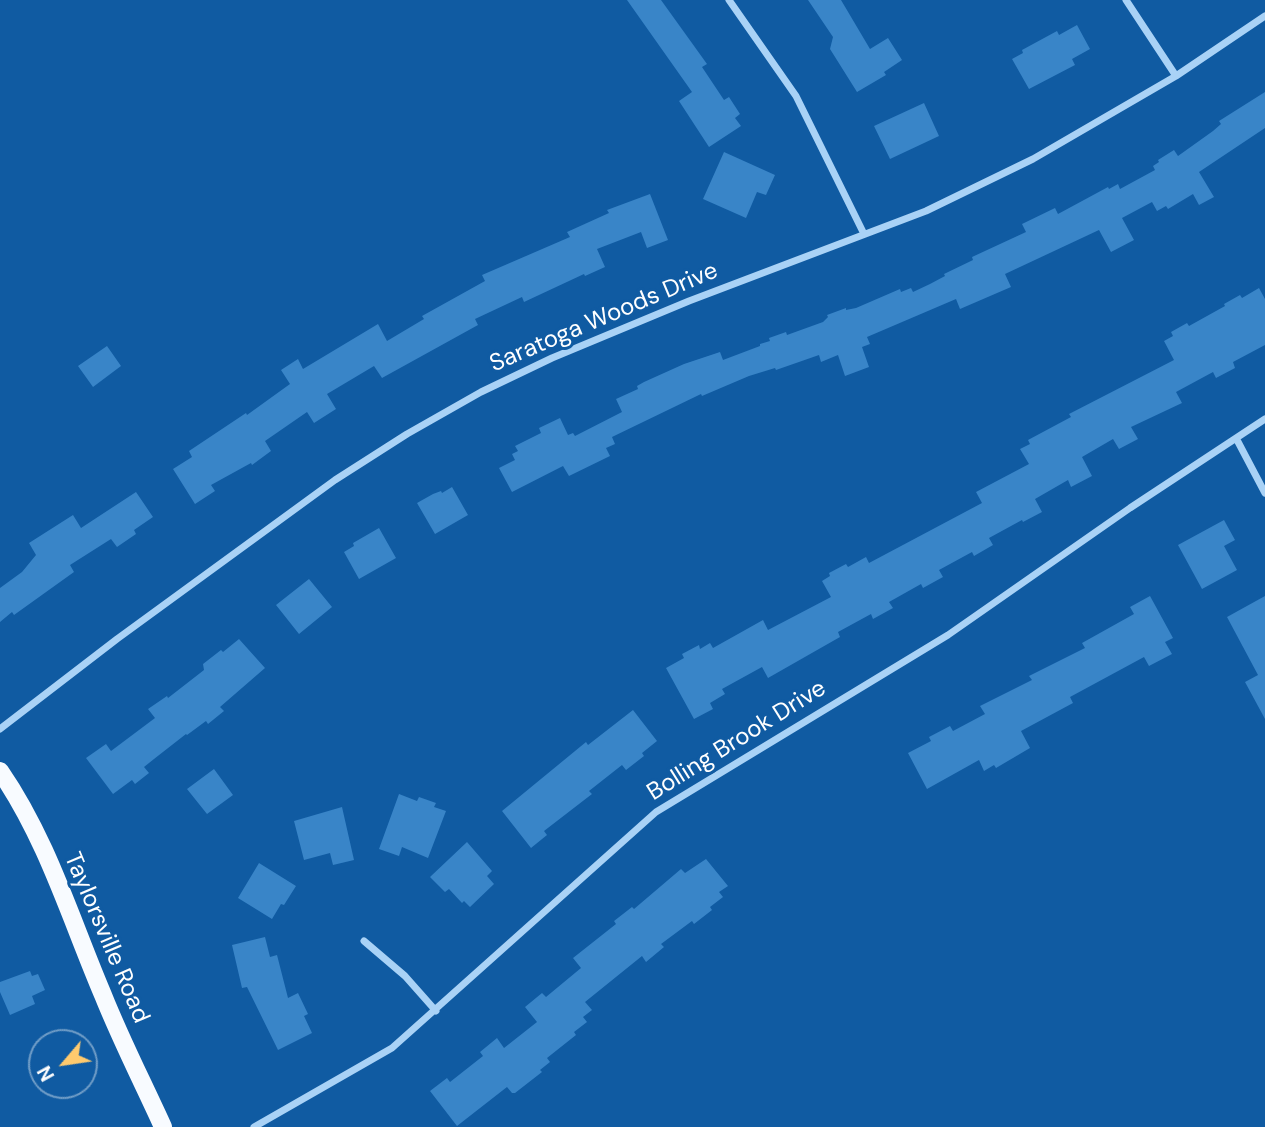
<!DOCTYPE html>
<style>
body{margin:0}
#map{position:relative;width:1265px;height:1127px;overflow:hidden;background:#105ba2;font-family:"DM Sans",sans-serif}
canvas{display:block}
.north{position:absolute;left:28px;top:1029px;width:70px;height:70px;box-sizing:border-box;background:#105ba2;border:2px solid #709dc7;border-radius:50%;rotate:241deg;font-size:19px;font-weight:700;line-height:28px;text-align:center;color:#fff}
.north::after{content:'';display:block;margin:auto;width:24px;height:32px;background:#ffca6e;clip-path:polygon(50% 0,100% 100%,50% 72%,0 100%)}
</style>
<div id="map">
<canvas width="1265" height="1127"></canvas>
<div class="north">N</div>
</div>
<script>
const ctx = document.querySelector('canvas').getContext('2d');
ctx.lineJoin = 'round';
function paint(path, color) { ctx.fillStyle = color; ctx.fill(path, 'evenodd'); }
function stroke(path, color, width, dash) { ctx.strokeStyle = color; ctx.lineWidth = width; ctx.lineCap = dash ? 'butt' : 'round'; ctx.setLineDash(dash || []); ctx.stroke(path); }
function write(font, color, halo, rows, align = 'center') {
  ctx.font = font + ' "DM Sans",sans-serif'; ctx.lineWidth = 6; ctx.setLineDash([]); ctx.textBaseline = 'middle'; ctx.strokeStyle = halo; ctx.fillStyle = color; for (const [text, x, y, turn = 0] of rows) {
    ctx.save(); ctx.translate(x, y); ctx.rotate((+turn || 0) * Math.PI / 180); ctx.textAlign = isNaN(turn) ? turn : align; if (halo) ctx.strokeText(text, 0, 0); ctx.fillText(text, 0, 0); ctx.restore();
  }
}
paint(new Path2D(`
 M627 0H661L707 64 702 67 724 100 729 97 740 114 735 118 741 126 709 147 679 101 692 92Z
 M808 0H841L870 49 888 38 902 60 884 72 886 75 857 92 830 49 833 37Z
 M1077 25 1090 49 1072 59 1075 65 1029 89 1012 59 1023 53 1022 50 1057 31 1059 35Z
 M1265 92V128L1199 172 1214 197 1199 205 1193 194 1168 209 1166 206 1157 211 1152 202 1122 218 1134 240 1111 252 1099 230 1005 274 1011 287 960 309 956 299 867 337 870 344 862 347 869 367 845 376 838 355 821 362 819 355 776 370 775 368 749 376 702 396 701 394 612 437 615 444 606 448 610 456 569 476 563 466 512 492 499 468 515 460 512 454 518 451 515 446 541 433 539 428 560 418 568 435 573 433 575 436 622 412 616 399 638 389 637 386 644 382 684 364 720 352 723 360 760 346V344L770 341 769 338 786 332 787 335 823 322 828 317 827 315 846 308V310L856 308 900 289 901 292 911 288 913 292 930 284 945 276 944 274 973 260 972 257 1026 232 1022 224 1055 208 1058 214 1108 187 1109 189 1118 184 1120 189 1155 170 1153 166 1159 162 1158 160 1174 150 1178 156 1213 131 1221 124 1219 121Z
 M924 103 939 136 890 159 874 126Z
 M724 152 775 175 766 195 757 192 746 218 703 199Z
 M650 194 668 240 647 248 641 232 597 249 605 267 585 276 584 274 524 302 522 297 475 319 478 325 382 378 374 366 327 394 336 409 314 423 307 412 265 441 271 451 252 465 251 463 211 485 215 491 195 504 173 469 192 457 189 451 246 413 247 415 290 384 281 370 298 359 303 369 378 324 387 341 424 319 422 316 485 281 482 275 570 237 567 232 609 213 607 210Z
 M1259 288 1265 299V345L1233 362 1235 368 1216 378 1213 372 1176 392 1182 403 1131 427 1138 439 1119 449 1113 439 1082 457 1092 476 1071 487 1068 480 1035 499 1042 512 1023 522 1022 520 989 538 993 545 974 556 972 552 939 570 943 577 923 588 921 584 889 602 893 608 873 619 871 614 838 632 840 637 768 678 762 667 722 689 725 694 710 703 713 709 694 719 666 668 684 658 682 654 699 645 700 649 710 643 713 648 763 620 768 630 831 597 822 581 830 576 829 573 846 564 848 567 866 557 869 563 982 503 976 492 1029 464 1020 449 1030 444 1028 440 1071 417 1069 414 1174 360 1164 341 1173 336 1171 332 1187 323 1189 326 1225 306 1224 304 1240 295 1242 298Z
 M107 346 121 366 93 387 78 366Z
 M452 487 468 515 435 534 417 503 433 494 441 491 442 493Z
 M136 492 153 517 134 530 136 534 117 547 111 539 70 565 74 572 14 615 12 612 0 622V588L22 572 36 555 29 543 73 515 81 528Z
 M1224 520 1235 540 1224 546 1237 570 1202 589 1178 545Z
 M379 528 396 558 359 579 344 552 354 546 353 543Z
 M309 579 332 607 299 634 276 605Z
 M1150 596 1173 638 1165 642 1172 654 1149 666 1144 657 1070 697 1073 703 1021 731 1030 748 996 768 994 765 984 771 979 760 927 789 908 753 931 741 929 737 950 726 953 731 985 714 980 706 1032 680 1029 676 1085 648 1082 643 1134 614 1130 607Z
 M1265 596V719L1245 682 1258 675 1227 617Z
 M239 639 265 668 220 707 224 711 208 724 206 721 187 735 186 734 154 759 144 767 149 773 135 784 132 780 113 794 86 758 106 744 111 751 155 718 148 709 167 696 168 698 204 670 203 664 221 650 223 652Z
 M633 710 657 741 642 753 644 756 626 770 622 765 589 791 592 794 544 831 547 835 531 848 502 811 586 742 588 745Z
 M214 769 233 795 207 814 187 789Z
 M399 794 417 801 419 797 436 803 434 807 446 811 428 858 402 847 399 856 379 849Z
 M342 807 354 860 333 865 330 853 304 860 294 821Z
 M467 842 492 871 487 876 494 884 470 907 464 901 462 903 449 889 445 892 430 877Z
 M706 859 728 886 719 892 723 897 710 907 712 910 694 924 692 921 661 944 664 947 646 962 642 956 585 1002 592 1010 583 1017 587 1022 574 1032 576 1035 547 1058 550 1062 540 1070 542 1072 515 1093H512L507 1087 457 1126 430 1091 447 1078 450 1082 483 1056 480 1052 497 1038 504 1048 537 1022 525 1007 542 993 546 997 581 968 573 958 616 924 614 921 632 907 634 909 681 869 685 873Z
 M259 863 296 886 284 905 281 904 272 919 238 898Z
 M265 937 270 957 277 955 288 998 298 993 308 1014 304 1016 312 1033 278 1050 247 987 242 988 232 945Z
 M30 971 32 976 38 974 45 990 32 996 35 1004 10 1015 0 992V982Z`), '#3985c8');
stroke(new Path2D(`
 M729 0 796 96 864 234
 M1126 0 1176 76
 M1236 438 1265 493
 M0 729 117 639 335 480 407 434 481 392 552 358 689 301 926 211 1033 159 1176 76 1265 16
 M364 941 405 976 436 1011
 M254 1127 392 1048 656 812 948 635 1130 508 1265 419`), '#a9d2f6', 7);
stroke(new Path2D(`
 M0 771C47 839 71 920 103 995 121 1040 143 1083 163 1127`), '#f8fbff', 18);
write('24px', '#fff', '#105ba2', [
 ["Saratoga Woods Drive",604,318,-23],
 ["Bolling Brook Drive",737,741,-32],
 ["Taylorsville Road",106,938,67]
]);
</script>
